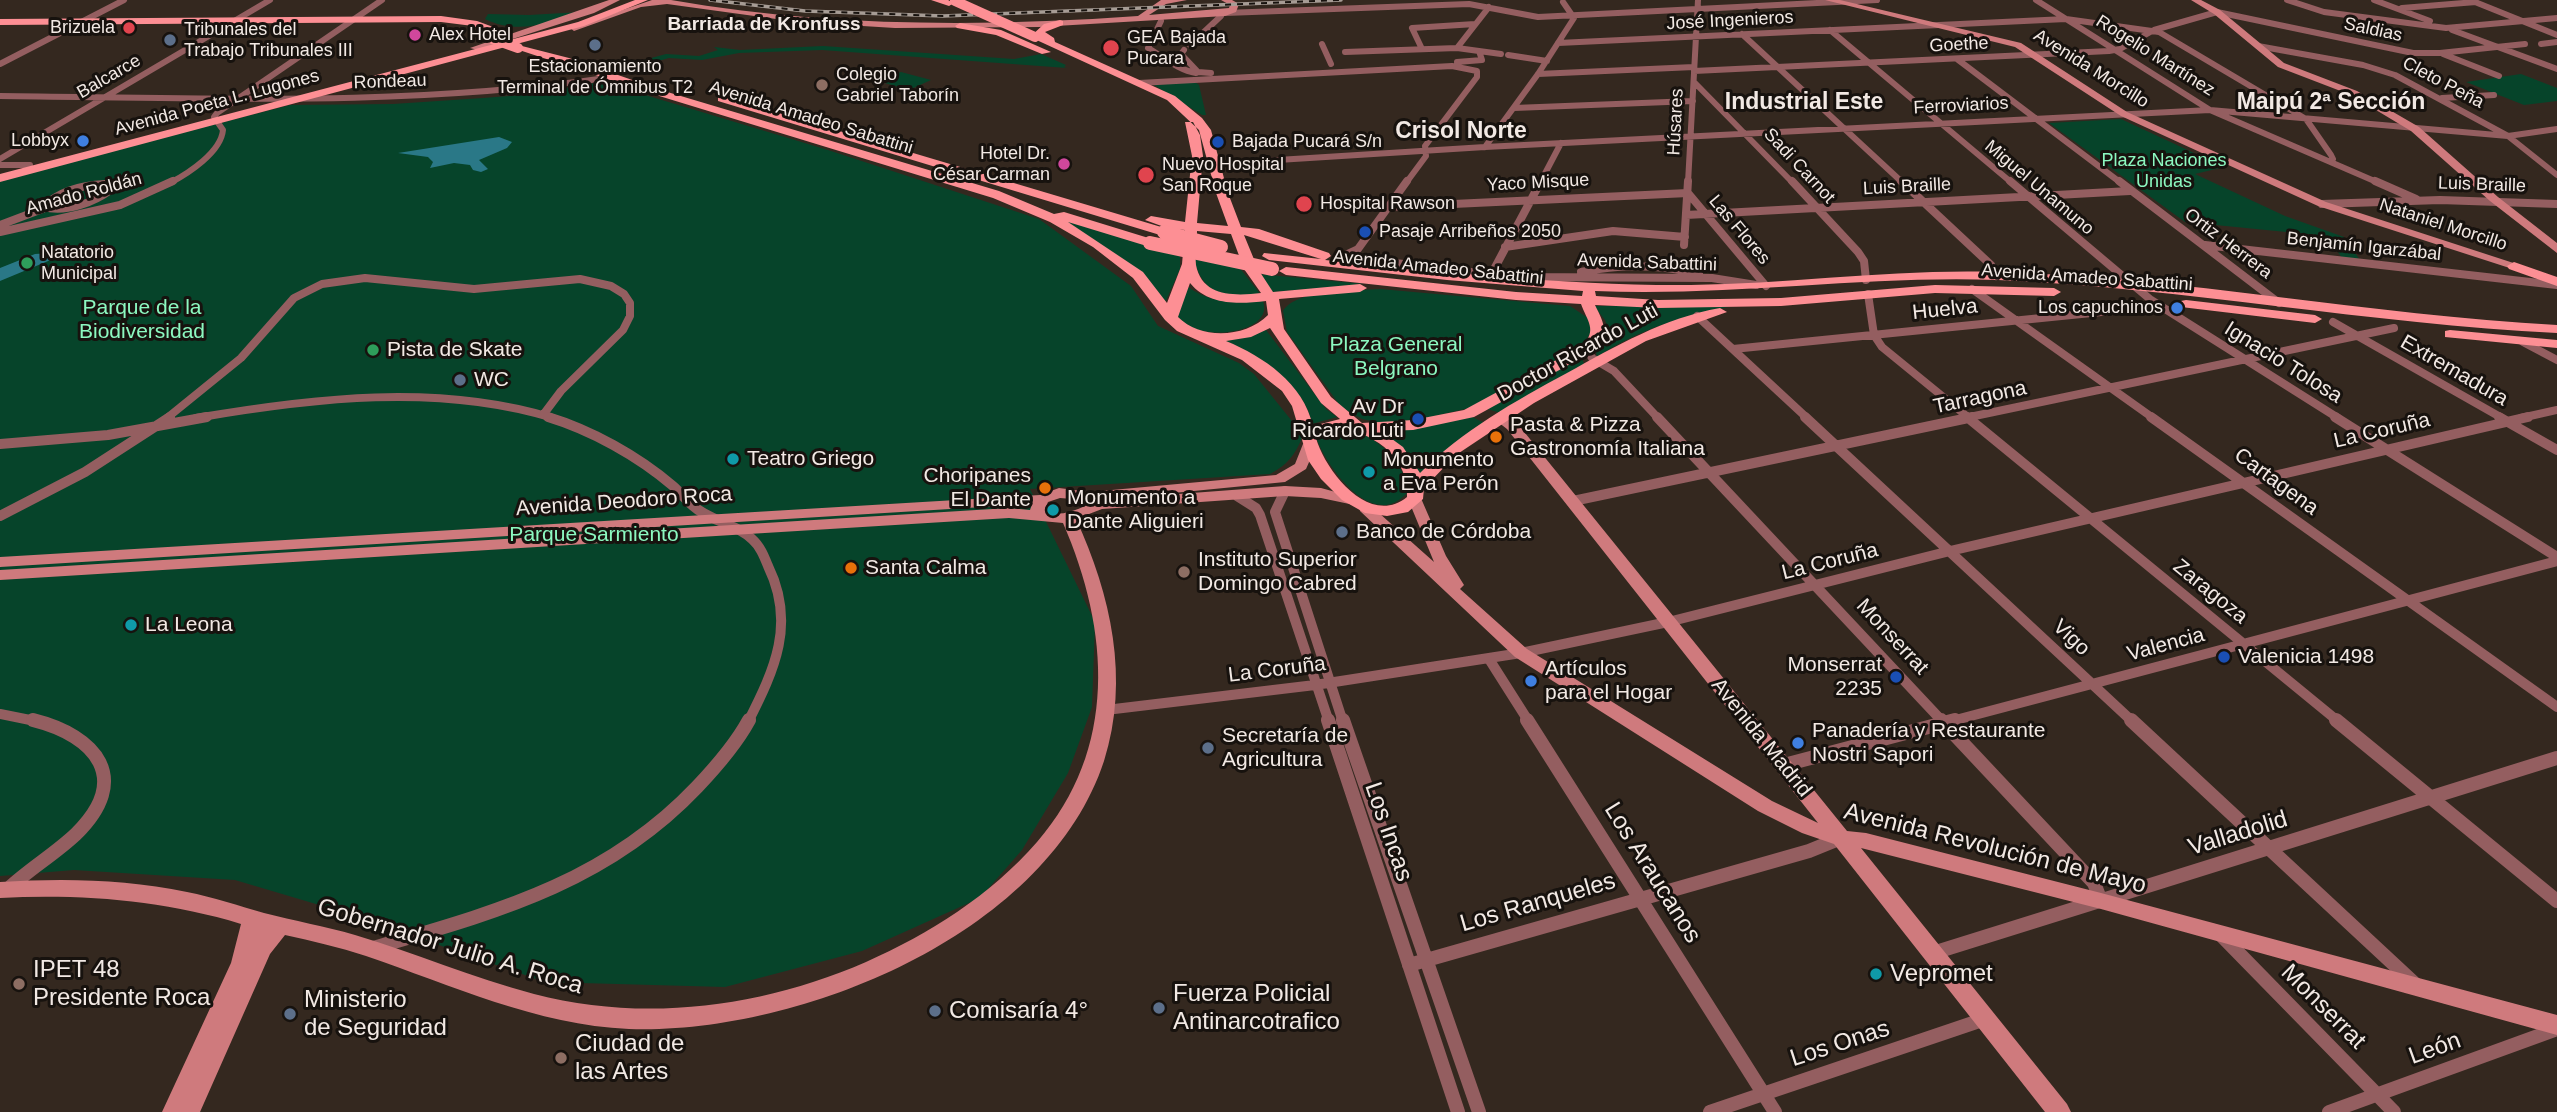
<!DOCTYPE html>
<meta charset="utf-8">
<style>
body{margin:0}
canvas{display:block;background:#34281f}
</style>
<canvas width="2557" height="1112"></canvas>
<script>
const ctx = document.querySelector('canvas').getContext('2d');
ctx.lineJoin = 'round';
function paint(path, color) { ctx.fillStyle = color; ctx.fill(path, 'evenodd'); }
function stroke(path, color, width, dash) { ctx.strokeStyle = color; ctx.lineWidth = width; ctx.lineCap = dash ? 'butt' : 'round'; ctx.setLineDash(dash || []); ctx.stroke(path); }
function write(font, color, halo, rows, align = 'center') {
  ctx.font = font + ' Arial,sans-serif'; ctx.lineWidth = 6; ctx.setLineDash([]); ctx.textBaseline = 'middle'; ctx.strokeStyle = halo; ctx.fillStyle = color; for (const [text, x, y, turn = 0] of rows) {
    ctx.save(); ctx.translate(x, y); ctx.rotate((+turn || 0) * Math.PI / 180); ctx.textAlign = isNaN(turn) ? turn : align; if (halo) ctx.strokeText(text, 0, 0); ctx.fillText(text, 0, 0); ctx.restore();
  }
}
paint(new Path2D(`
 M581 12C549 23 517 35 485 19L488 14 529 15Z
 M823 46 1014 59 1041 54 1066 65 1064 67 1067 68 822 50 739 53 702 60 669 58 630 69 622 66 666 54 699 56 718 50 714 47 740 50Z
 M901 72 931 80 909 90 878 81Z
 M2521 74 2557 88V101L2524 105 2466 82Z
 M602 82 828 150 1039 219 1131 286 1158 326 1239 363 1254 374 1300 431 1302 438C1295 455 1287 465 1270 474L1030 489 1095 622 1092 707 1068 773 1022 850 980 898 862 951 725 987 545 982 353 915 235 880 74 870 0 876V180L290 105 393 104 483 98 522 95Z
 M1195 82 1199 85 1206 115H1202L1154 85Z
 M2121 119 2224 167 2195 174 2285 216 2344 237 2360 260 2342 258 2327 236 2185 222 2049 123Z
 M1049 214 1180 255V269L1165 303 1151 284Z
 M1193 257 1239 267 1261 295C1224 296 1204 298 1193 257Z
 M1259 274 1364 284 1273 292Z
 M1187 286C1211 304 1235 303 1263 301 1276 336 1186 345 1176 312Z
 M1380 289 1570 306 1591 320 1593 329 1581 348 1474 407 1403 423H1381L1362 419 1341 407 1287 332 1283 311C1296 289 1356 291 1380 289Z
 M1594 306H1733C1684 316 1639 329 1597 357L1595 348 1608 329 1605 320Z
 M1266 330 1326 409 1337 417 1312 424C1305 381 1254 361 1221 340L1249 336Z
 M1581 355 1584 364 1501 413 1487 409Z
 M1472 417 1487 424 1420 478C1411 454 1399 442 1376 430Z
 M1347 427C1375 436 1407 461 1407 493 1373 531 1329 470 1317 440L1318 436 1329 430Z`), '#06442a');
paint(new Path2D(`
 M499 137 512 142 507 148 479 160 488 169 481 172 473 170 470 165 454 163 430 168 433 162 428 157 398 153Z
 M51 253 53 259 0 281V268L35 254Z`), '#2a7887');
stroke(new Path2D(`
 M2036 0 2210 110 2379 183
 M2287 0 2324 12 2446 28 2557 18
 M2374 0 2430 21
 M2470 0 2557 35
 M2402 8 2476 2
 M1225 13 1469 4 1538 17 1877 0
 M1161 21 1148 48C1164 57 1178 70 1196 73
 M1830 30 2012 183
 M2452 30 2557 69
 M1742 34 1903 183
 M1558 43 2066 19 2159 32 2306 119 2331 155 2333 159 2330 161
 M1322 44 1331 64
 M2541 44 2557 42
 M1190 45 1221 16
 M2258 46 2363 65 2395 75 2508 136 2557 175
 M1457 48 1501 54
 M1422 49 1412 28 1475 24
 M1184 50 1181 54 1198 72 1211 73
 M1345 52 1457 48 1489 7
 M2443 54 2499 76
 M1508 55 1547 61
 M1957 59 2121 183
 M1457 62 1482 60 1479 51
 M0 64 124 0
 M1694 71 2109 51 2120 49 2154 30 2217 12 2413 53H2440L2525 44
 M1538 74 1694 67
 M1694 82 1793 183
 M1139 83 1452 66 1477 71V77L1425 146 1426 156 1406 183
 M0 96C205 98 410 107 613 77
 M2442 98 2494 95
 M1514 108 1693 101
 M1485 147 1538 74 1574 18 1563 2
 M0 159 270 0
 M0 165H30
 M1198 165 1485 147 2210 110 2508 136 2557 129
 M170 183C189 173 221 152 223 130L214 117 217 113 382 0
 M1540 183 1561 143
 M1688 183 1698 0`), '#945e60', 6);
stroke(new Path2D(`
 M1792 181 1858 252 1864 261 1866 280
 M1901 181 1991 265 1996 276
 M2010 181 2151 300 2338 418
 M2119 181 2279 303
 M2375 181 2416 199
 M105 184 112 189C93 203 66 213 43 207 59 191 82 185 105 184Z
 M1688 193 1766 286
 M2322 204 2440 200 2557 204
 M1389 207 1688 193
 M1686 215 2130 191
 M0 225 45 208
 M0 232 120 205 173 181
 M1684 245 1688 181
 M2205 245 2557 285
 M1505 247 1613 231 1685 237
 M1341 257 1358 249 1407 181
 M1344 257 1514 277 1712 278 1756 285
 M1581 272C1621 264 1659 264 1699 274
 M1491 275 1541 181
 M1972 289 2153 418
 M1868 294 1874 335 1882 347 1969 418
 M1697 316 1807 418
 M2333 322 2502 418
 M2523 342 2557 360
 M1587 349 1592 358 1614 371 1658 418
 M1733 349 2161 306
 M167 418 241 358 294 298 322 284 365 278 474 289 580 279 611 286 624 294 630 303V316L623 330 561 391 543 415
 M196 418C313 398 438 383 553 418
 M1965 418 2394 328
 M2521 418 2557 410`), '#945e60', 8);
stroke(new Path2D(`
 M548 417C591 430 638 456 673 486 680 492 685 499 692 505 709 521 735 523 752 539 760 546 764 556 768 566 796 623 775 669 748 722
 M1657 417 1943 722
 M1805 417 2133 722
 M1967 417 2339 722
 M2151 417 2557 707
 M2335 417 2557 557
 M2499 417 2557 450
 M0 444 108 435 207 417
 M1285 491 1275 512 1343 722
 M1237 496 1256 508 1260 515 1329 722
 M1573 501 1973 417
 M0 516 85 472 170 417
 M1489 659 1529 722
 M1106 710 1315 685 1521 653 1668 622 1950 551 2528 417
 M0 714 40 722
 M1948 722 2557 561`), '#945e60', 10);
stroke(new Path2D(`
 M1328 720 1458 1112
 M1343 720 1479 1112
 M1527 720 1775 1112
 M1941 720 2094 883 2101 901
 M2131 720 2415 984
 M2336 720 2557 901
 M1784 765 1955 720
 M8 889C29 869 55 854 76 834 132 779 97 736 33 720
 M2220 934 2394 1112
 M373 948C496 912 606 883 697 787 716 767 736 744 749 720
 M1933 953 2557 758
 M1409 965 1809 851 1841 838
 M1710 1112 1985 1019
 M2329 1112 2557 1029`), '#945e60', 14);
paint(new Path2D(`
 M609 0H620L594 13 478 50 470 48Z
 M652 0H671C825 27 982 27 1138 16L1161 0H1187L1166 4 1149 15 1229 8 1230 5 1221 0H1232L1239 4 1236 12 1225 16 1039 27 895 28 798 22 667 4 641 7 574 31 570 28Z
 M1825 0H1840L2021 43 2127 112 2326 202 2535 270 2533 273H2525L2318 206 2121 116 2015 47Z
 M2191 0H2201L2220 10 2284 63 2357 91 2419 127 2498 197 2557 243V253L2490 201 2411 131 2351 95 2278 67 2214 14Z
 M1501 415 1517 423 1847 831 1866 833 2101 893 2557 1015V1035L2101 909 1861 848 2067 1104 2071 1112H2045L1834 844 1802 833 1758 811 1515 657 1360 511 1359 506 1321 498 1285 496 1102 509 1076 519C1111 595 1130 679 1104 761 1047 935 798 1035 629 1029 537 1025 451 985 366 956 339 947 312 941 285 935L270 954 200 1112H162L231 963 241 924C162 900 82 894 0 898V882C62 878 126 879 187 892 213 897 239 906 264 913 294 921 325 926 355 935 415 953 473 978 534 994 645 1023 762 1007 866 962 929 934 991 895 1037 842 1118 749 1110 631 1063 523L1009 518 0 580V570L1009 508 1030 510 1032 504 0 567V557L1040 495 1059 488 1090 492 1276 475 1295 464 1303 444 1310 440 1317 444 1306 469 1285 482 1112 499 1285 486 1321 488 1361 499 1362 504 1370 505 1434 562 1408 499 1415 494 1420 496 1446 556 1464 585 1460 589 1527 649 1772 801 1818 823 1507 429 1494 419 1496 416ZM1060 498 1098 501C1082 506 1060 521 1045 509L1048 502Z`), '#cf7a7d');
paint(new Path2D(`
 M635 0H648L584 26 0 182V174L578 22Z
 M931 0H948L954 3 949 6Z
 M441 16 477 21 512 34 507 37 473 26 441 22 0 25V19Z
 M1060 20 1063 21V25L1045 32 1054 38 1055 42 1175 96 1202 118 1211 130 1228 193 1241 227 1259 229 1329 253 1331 256 1325 260C1447 272 1568 286 1691 285 1792 284 1893 269 1995 272 2183 277 2369 315 2557 325V333C2370 324 2185 288 1998 280 1864 275 1730 297 1595 291L1596 296 1658 300 1781 298 1935 285 2054 288 2061 292 2054 296 1935 293 1781 306 1658 308 1595 305C1605 325 1610 334 1592 352L1474 417 1413 430 1381 431 1403 447 1420 473C1462 431 1515 401 1567 373 1616 346 1664 318 1720 308L1727 312 1646 341 1534 403 1456 455 1424 488 1423 499 1408 512 1387 516 1365 513 1342 500 1321 479 1308 460 1292 406 1282 391 1242 360 1177 331 1165 320 1133 278 1093 247 1050 222 993 198 656 95 513 48 518 45 569 58 664 91 999 191 1054 214 1064 212 1155 240V246L1150 247 1068 222 1143 272 1167 303 1182 264 1185 230 1167 228 1145 220 1151 216 1185 222 1192 156 1185 122H1193L1200 135 1203 156 1197 223 1228 226 1216 193 1199 130 1167 100 1030 37 1044 24ZM1197 231 1231 234 1244 269 1261 293C1235 296 1202 297 1196 265 1195 255 1197 242 1197 231ZM1244 235 1321 259 1264 253 1262 256 1269 260 1447 280 1583 291 1582 296 1516 292 1286 267 1279 271 1286 275 1516 300 1581 304C1587 321 1598 330 1582 346L1464 410 1413 420 1362 423 1331 397 1284 329 1279 299 1360 292 1367 288 1360 284 1273 292 1258 269ZM1190 283C1209 306 1239 304 1266 301L1268 315C1245 338 1201 340 1178 317ZM1270 328 1321 403 1340 419 1313 426C1303 383 1264 357 1226 341L1251 337ZM1343 428C1378 436 1409 459 1407 497 1369 528 1325 470 1316 438L1329 430Z
 M960 23 1001 30 1051 52 1042 54 996 35 957 28 955 26Z
 M722 96 1168 229 1170 232 1164 236 1160 235 718 101V97Z
 M2514 262 2557 277V286L2509 269 2507 266Z
 M2186 300 2315 315 2322 319 2315 323 2181 307V301Z
 M2450 330 2557 340V348L2445 337V331Z`), '#fd8f94');
const rail = new Path2D(`
 M710 0 805 11 943 16 1341 0`);
stroke(rail, '#a69c95', 3.5);
stroke(rail, '#17120e', 2, [6]);
stroke(new Path2D(`
 M955 1 1035 37
 M490 38 518 48`), '#fd8f94', 10);
stroke(new Path2D(`
 M1164 232 1221 247
 M1150 243 1272 269`), '#fd8f94', 14);
for (const [x, y, r, color] of [
 [129,28,7,"#e0444e"],
 [415,35,7,"#d1479c"],
 [170,40,7,"#5c6f8a"],
 [595,45,7,"#5c6f8a"],
 [1111,48,9,"#e0444e"],
 [822,85,7,"#8d6e63"],
 [83,141,7,"#3f7fe0"],
 [1218,142,7,"#1a4fb4"],
 [1064,164,7,"#d1479c"],
 [1146,175,9,"#e0444e"],
 [1304,204,9,"#e0444e"],
 [1365,232,7,"#1a4fb4"],
 [27,263,7,"#2e9e5b"],
 [2177,308,7,"#3f7fe0"],
 [373,350,7,"#2e9e5b"],
 [460,380,7,"#5c6f8a"],
 [1418,419,7,"#1a4fb4"],
 [1496,437,7,"#e8710a"],
 [733,459,7,"#0f9aa8"],
 [1369,472,7,"#0f9aa8"],
 [1045,488,7,"#e8710a"],
 [1053,510,7,"#0f9aa8"],
 [1342,532,7,"#5c6f8a"],
 [851,568,7,"#e8710a"],
 [1184,572,7,"#8d6e63"],
 [131,625,7,"#0f9aa8"],
 [2224,657,7,"#1a4fb4"],
 [1896,677,7,"#1a4fb4"],
 [1531,681,7,"#3f7fe0"],
 [1798,743,7,"#3f7fe0"],
 [1208,748,7,"#5c6f8a"],
 [1876,974,7,"#0f9aa8"],
 [19,984,7,"#8d6e63"],
 [1159,1008,7,"#5c6f8a"],
 [935,1011,7,"#5c6f8a"],
 [290,1014,7,"#5c6f8a"],
 [561,1058,7,"#8d6e63"]
]) { const dot = new Path2D(); dot.arc(x, y, r, 0, 2 * Math.PI); ctx.fillStyle = color; ctx.fill(dot); stroke(dot, '#17120e', 2.5); }
write('18px', '#f2e9e4', '#17120e', [
 ["José Ingenieros",1730,21,-3],
 ["Saldias",2373,30,12],
 ["Goethe",1959,45,-3],
 ["Rogelio Martínez",2155,56,32],
 ["Avenida Morcillo",2091,69,32],
 ["Balcarce",109,77,-30],
 ["Rondeau",390,82,-2],
 ["Cleto Peña",2443,83,28],
 ["Avenida Poeta L. Lugones",217,103,-15],
 ["Ferroviarios",1961,106,-3],
 ["Avenida Amadeo Sabattini",811,118,17],
 ["Húsares",1676,122,-87],
 ["Sadi Carnot",1799,166,47],
 ["Yaco Misque",1538,183,-3],
 ["Luis Braille",2482,185,2],
 ["Luis Braille",1907,187,-3],
 ["Miguel Unamuno",2039,188,40],
 ["Amado Roldán",84,194,-15],
 ["Nataniel Morcillo",2443,225,18],
 ["Las Flores",1739,230,50],
 ["Ortiz Herrera",2228,244,37],
 ["Benjamín Igarzábal",2364,247,6],
 ["Avenida Sabattini",1647,263,2],
 ["Avenida Amadeo Sabattini",1438,268,6],
 ["Avenida Amadeo Sabattini",2087,278,4]
]);
write('18px', '#f2e9e4', '#17120e', [
 ["Brizuela",115,28,"right"],
 ["Tribunales del",184,30],
 ["Trabajo Tribunales III",184,51],
 ["Alex Hotel",429,35],
 ["GEA Bajada",1127,38],
 ["Pucara",1127,59],
 ["Estacionamiento",595,67,"center"],
 ["Terminal de Ómnibus T2",595,88,"center"],
 ["Colegio",836,75],
 ["Gabriel Taborín",836,96],
 ["Lobbyx",69,141,"right"],
 ["Bajada Pucará S/n",1232,142],
 ["Hotel Dr.",1050,154,"right"],
 ["César Carman",1050,175,"right"],
 ["Nuevo Hospital",1162,165],
 ["San Roque",1162,186],
 ["Hospital Rawson",1320,204],
 ["Pasaje Arribeños 2050",1379,232],
 ["Natatorio",41,253],
 ["Municipal",41,274],
 ["Los capuchinos",2163,308,"right"]
], 'left');
write('18px', '#8cf8c0', '#17120e', [
 ["Plaza Naciones",2164,161],
 ["Unidas",2164,182]
]);
write('bold 19px', '#f2e9e4', '#17120e', [
 ["Barriada de Kronfuss",764,25]
]);
write('21px', '#8cf8c0', '#17120e', [
 ["Parque de la",142,308],
 ["Biodiversidad",142,332],
 ["Plaza General",1396,345],
 ["Belgrano",1396,369],
 ["Parque Sarmiento",594,535]
]);
write('21px', '#f2e9e4', '#17120e', [
 ["Huelva",1945,310,-6],
 ["Doctor Ricardo Luti",1578,353,-29],
 ["Ignacio Tolosa",2283,363,32],
 ["Extremadura",2454,371,30],
 ["Tarragona",1980,398,-12],
 ["La Coruña",2382,431,-13],
 ["Cartagena",2276,482,36],
 ["Avenida Deodoro Roca",624,502,-4],
 ["La Coruña",1830,562,-14],
 ["Zaragoza",2210,592,39],
 ["Monserrat",1892,637,47],
 ["Vigo",2071,638,43],
 ["Valencia",2166,645,-15],
 ["La Coruña",1277,670,-7],
 ["Avenida Madrid",1761,738,51]
]);
write('21px', '#f2e9e4', '#17120e', [
 ["Pista de Skate",387,350],
 ["WC",474,380],
 ["Av Dr",1404,407,"right"],
 ["Ricardo Luti",1404,431,"right"],
 ["Pasta & Pizza",1510,425],
 ["Gastronomía Italiana",1510,449],
 ["Teatro Griego",747,459],
 ["Monumento",1383,460],
 ["a Eva Perón",1383,484],
 ["Choripanes",1031,476,"right"],
 ["El Dante",1031,500,"right"],
 ["Monumento a",1067,498],
 ["Dante Aliguieri",1067,522],
 ["Banco de Córdoba",1356,532],
 ["Instituto Superior",1198,560],
 ["Domingo Cabred",1198,584],
 ["Santa Calma",865,568],
 ["La Leona",145,625],
 ["Valenicia 1498",2238,657],
 ["Monserrat",1882,665,"right"],
 ["2235",1882,689,"right"],
 ["Artículos",1545,669],
 ["para el Hogar",1545,693],
 ["Panadería y Restaurante",1812,731],
 ["Nostri Sapori",1812,755],
 ["Secretaría de",1222,736],
 ["Agricultura",1222,760]
], 'left');
write('bold 23px', '#f2e9e4', '#17120e', [
 ["Industrial Este",1804,103],
 ["Maipú 2ª Sección",2331,103],
 ["Crisol Norte",1461,132]
]);
write('24px', '#f2e9e4', '#17120e', [
 ["Los Incas",1388,832,71],
 ["Valladolid",2238,834,-17],
 ["Avenida Revolución de Mayo",1995,849,14],
 ["Los Araucanos",1652,873,58],
 ["Los Ranqueles",1538,903,-16],
 ["Gobernador Julio A. Roca",450,947,17],
 ["Monserrat",2323,1007,45],
 ["Los Onas",1840,1044,-18],
 ["León",2435,1049,-20]
]);
write('24px', '#f2e9e4', '#17120e', [
 ["IPET 48",33,970],
 ["Presidente Roca",33,998],
 ["Vepromet",1890,974],
 ["Fuerza Policial",1173,994],
 ["Antinarcotrafico",1173,1022],
 ["Ministerio",304,1000],
 ["de Seguridad",304,1028],
 ["Comisaría 4°",949,1011],
 ["Ciudad de",575,1044],
 ["las Artes",575,1072]
], 'left');
</script>
